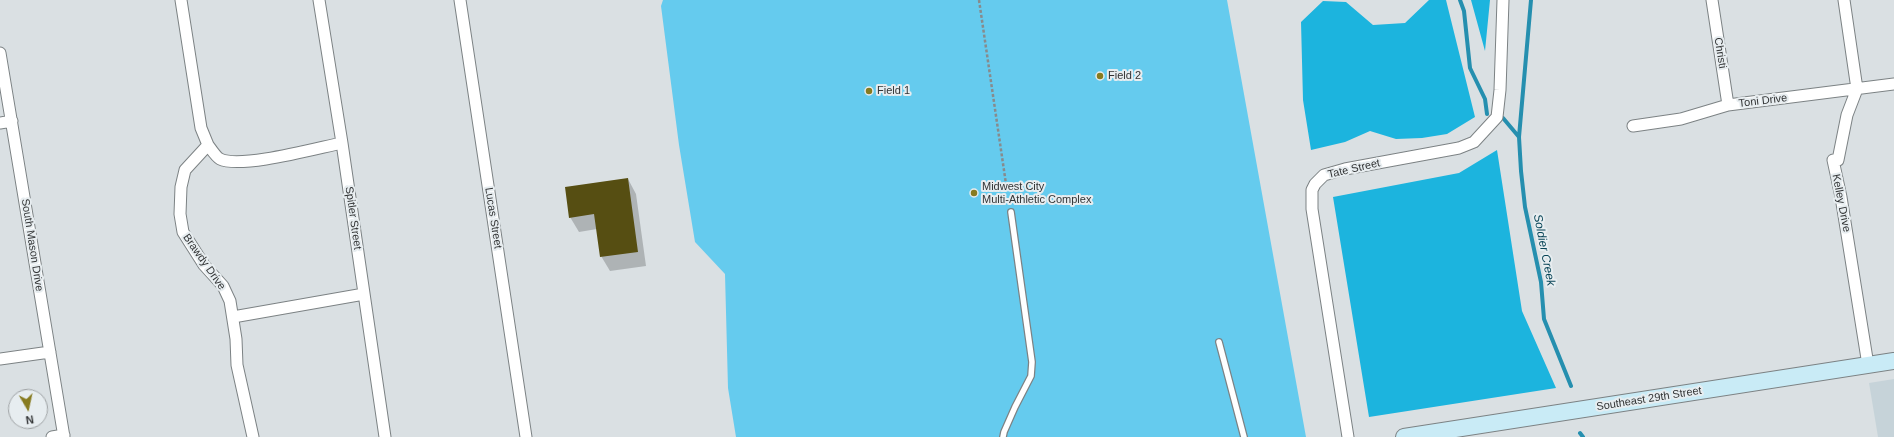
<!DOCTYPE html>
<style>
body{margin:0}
#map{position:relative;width:1894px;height:437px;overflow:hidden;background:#dae0e3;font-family:Helvetica,sans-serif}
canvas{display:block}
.north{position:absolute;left:8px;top:389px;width:40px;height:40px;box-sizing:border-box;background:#e7edf0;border:1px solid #9fa3a5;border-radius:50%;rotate:171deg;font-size:11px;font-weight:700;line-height:16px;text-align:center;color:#323435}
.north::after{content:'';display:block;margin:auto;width:14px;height:18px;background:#877b20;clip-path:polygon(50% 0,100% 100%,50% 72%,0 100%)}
</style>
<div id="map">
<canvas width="1894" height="437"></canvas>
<div class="north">N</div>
</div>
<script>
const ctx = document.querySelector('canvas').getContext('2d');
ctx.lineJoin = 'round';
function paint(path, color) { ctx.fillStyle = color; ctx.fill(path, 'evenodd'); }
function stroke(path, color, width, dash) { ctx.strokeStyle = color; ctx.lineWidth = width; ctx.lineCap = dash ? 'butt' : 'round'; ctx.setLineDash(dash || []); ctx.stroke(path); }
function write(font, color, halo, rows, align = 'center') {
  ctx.font = font + ' Helvetica,sans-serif'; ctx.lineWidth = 4; ctx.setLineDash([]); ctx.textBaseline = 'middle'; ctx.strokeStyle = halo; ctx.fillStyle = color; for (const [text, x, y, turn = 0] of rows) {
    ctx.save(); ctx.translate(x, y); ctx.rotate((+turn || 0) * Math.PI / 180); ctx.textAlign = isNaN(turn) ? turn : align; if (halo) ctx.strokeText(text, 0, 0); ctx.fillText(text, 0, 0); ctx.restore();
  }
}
paint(new Path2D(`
 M1894 379V437H1878L1869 383Z`), '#c6d3d9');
paint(new Path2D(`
 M663 0H1227L1306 437H736L728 388 725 274 695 242 679 145 661 6Z`), '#65cbee');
paint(new Path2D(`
 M1429 0H1446L1475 117 1447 134 1422 138 1396 139 1370 131 1345 142 1311 150 1303 100 1301 22 1323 1 1346 2 1373 25 1405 23Z
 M1471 0H1490L1485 51Z
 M1497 150 1522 311 1556 388 1369 417 1333 197 1459 173Z`), '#1cb4de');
paint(new Path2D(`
 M628 179 636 194 646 266 610 271 601 256 597 229 579 232 570 217Z`), '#0003');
stroke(new Path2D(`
 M1460 0 1464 11 1470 68 1485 99 1487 114
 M1531 0 1519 137 1521 171 1525 207 1541 282 1544 319 1571 386
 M1503 118 1519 137
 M1580 433 1583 437`), '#258faf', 4);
paint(new Path2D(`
 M628 178 638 252 600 257 594 214 569 218 565 187Z`), '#564e12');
const service = new Path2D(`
 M1219 342 1244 437
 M1003 437 1004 432 1015 407 1031 376 1032 362 1011 212`);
const minor = new Path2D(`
 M181 0 201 128 208 145 185 170 181 187 180 214 183 232 204 265 223 286 230 301 236 339 237 365 253 437
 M319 0 342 143 385 437
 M460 0 526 437
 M1712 0 1728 105
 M1844 0 1857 89 1847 115 1838 160H1833L1841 197 1868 365
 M0 53 64 437
 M0 123 12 121
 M1633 126 1681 119 1728 105 1894 84
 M208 145C211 149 216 157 220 159 241 169 317 148 342 143
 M233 317 364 294
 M0 359 50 352
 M52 437 64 435
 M1348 437 1312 209V190L1315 184 1324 175 1345 169 1459 148 1474 142 1497 117 1500 90 1503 0`);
const secondary = new Path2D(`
 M1404 437 1894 361`);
stroke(service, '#7c8284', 8);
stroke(minor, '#7c8284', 13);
stroke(secondary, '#7c8284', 18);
stroke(new Path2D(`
 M979 0 1006 184`), '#878b8d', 2.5, [3, 2]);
stroke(service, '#fff', 5.5);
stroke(minor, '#fff', 11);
stroke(secondary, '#c9ebf6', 16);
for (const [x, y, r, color] of [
 [1100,76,4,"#877b20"],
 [869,91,4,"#877b20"],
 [974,193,4,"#877b20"]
]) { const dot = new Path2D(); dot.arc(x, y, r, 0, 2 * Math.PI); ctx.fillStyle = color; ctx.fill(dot); stroke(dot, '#e7edf0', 1.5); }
write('11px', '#323435', '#e7edf0', [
 ["Christi",1720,53,81],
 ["Toni Drive",1763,101,-7],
 ["Tate Street",1354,169,-13],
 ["Kelley Drive",1841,203,79],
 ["Spitler Street",353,218,82],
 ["Lucas Street",493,218,81],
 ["South Mason Drive",32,245,81],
 ["Brawdy Drive",204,262,55],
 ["Southeast 29th Street",1649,399,-9]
]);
write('11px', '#323435', '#e7edf0', [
 ["Field 2",1108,76],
 ["Field 1",877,91],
 ["Midwest City",982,187],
 ["Multi-Athletic Complex",982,200]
], 'left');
write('italic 12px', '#084456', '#e7edf0', [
 ["Soldier Creek",1544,250,79]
]);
</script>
